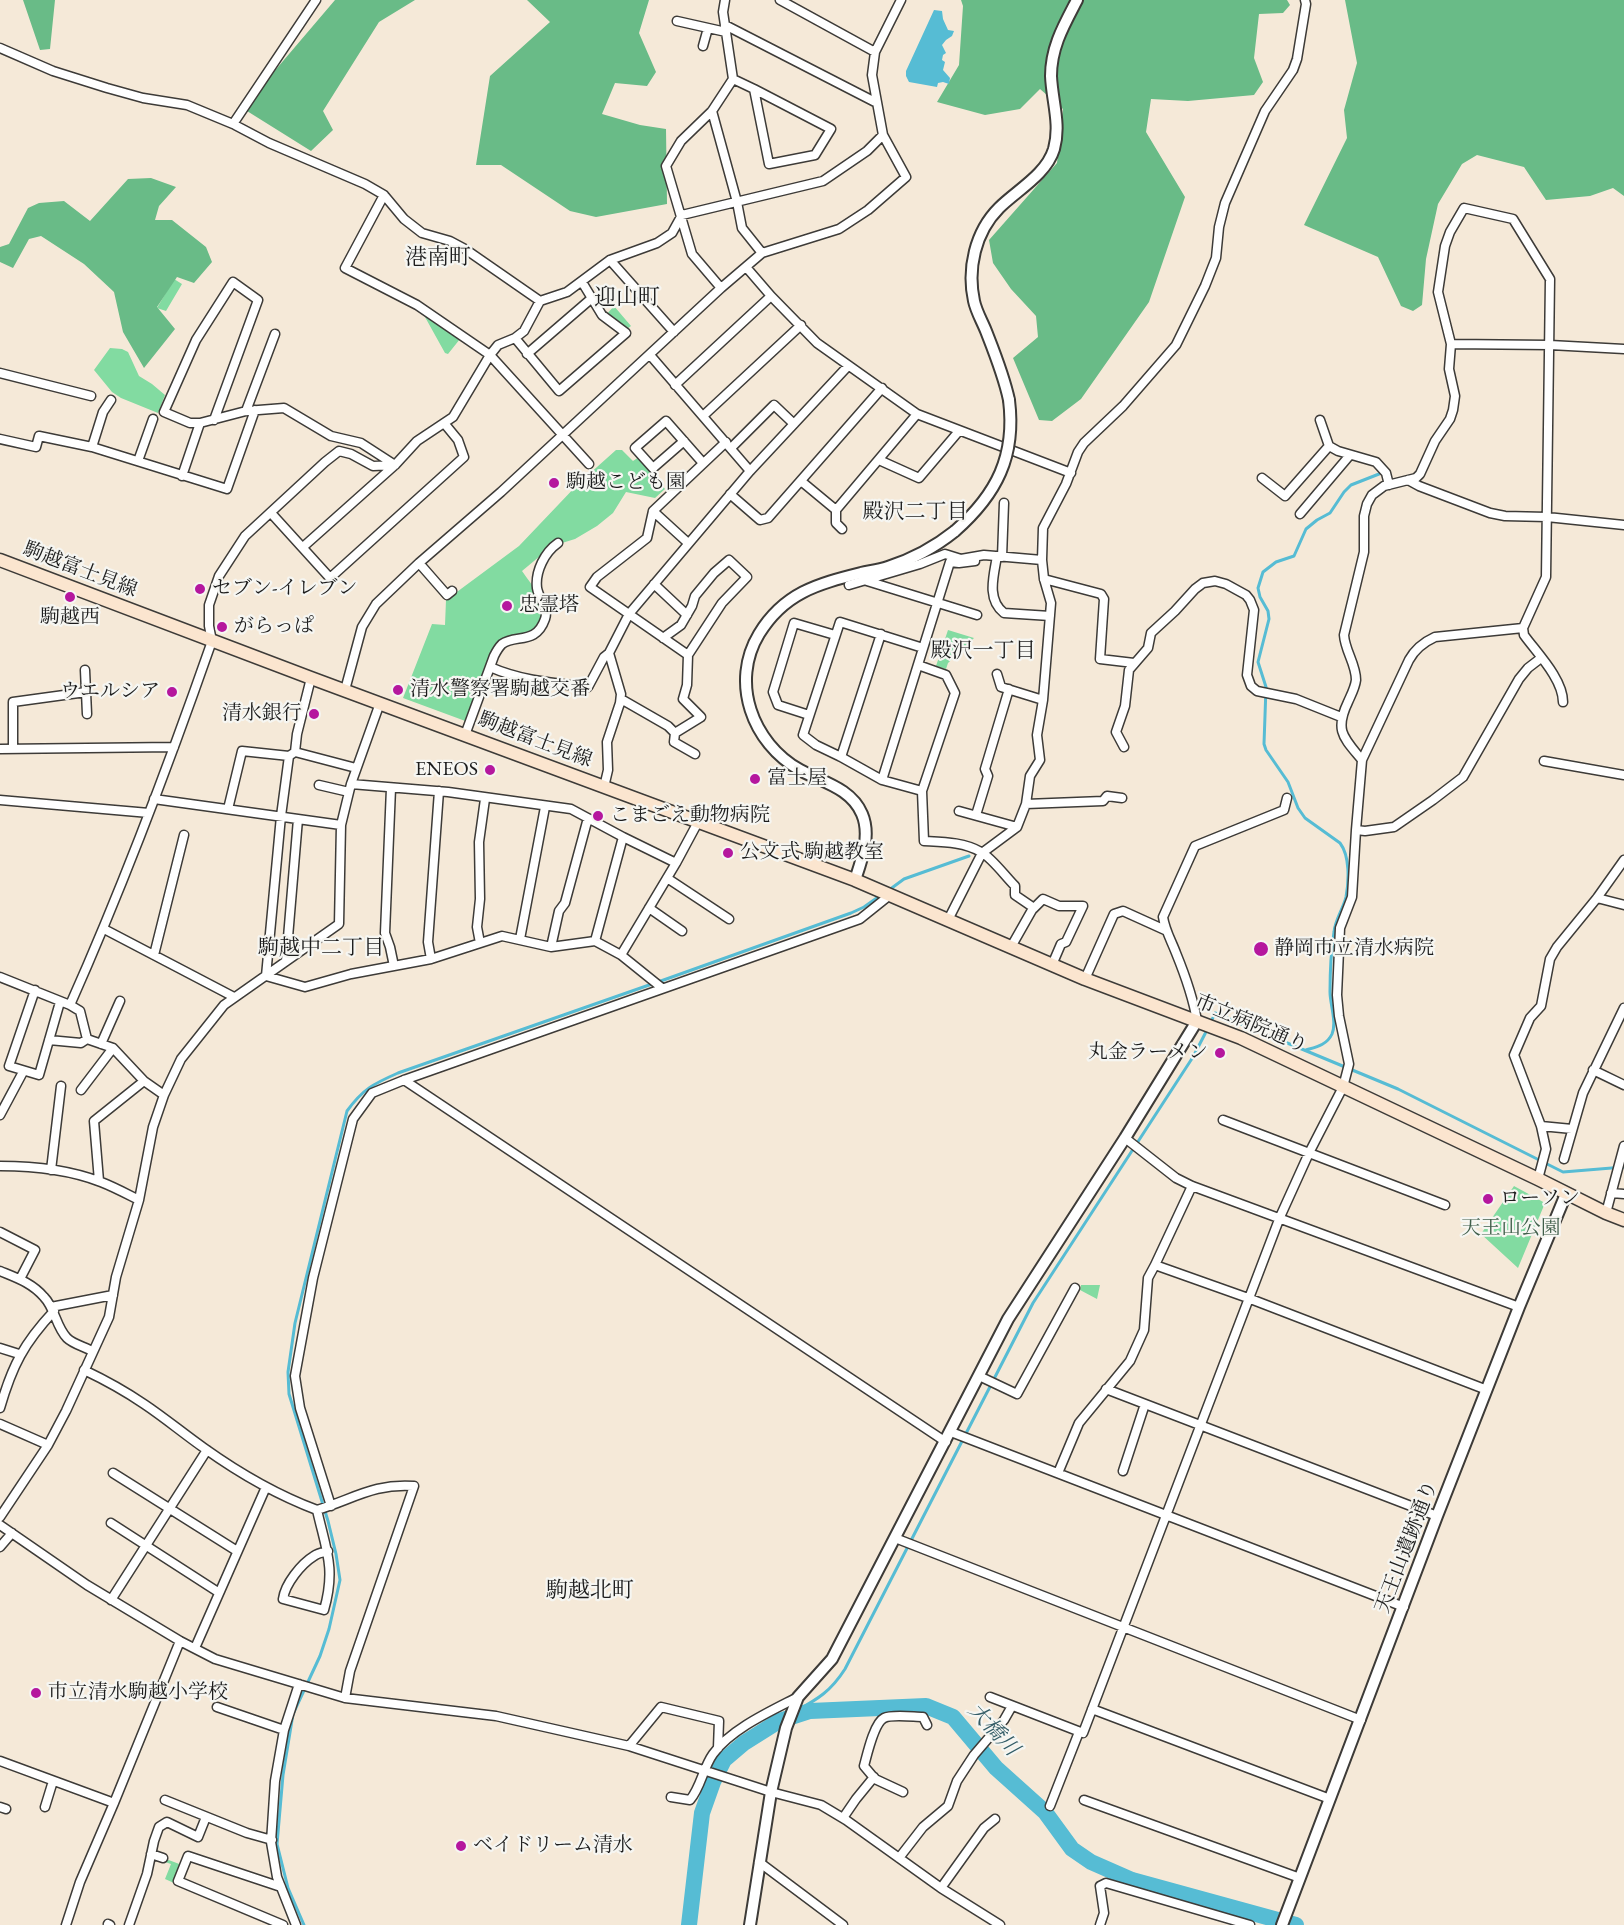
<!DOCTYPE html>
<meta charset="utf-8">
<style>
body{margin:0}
canvas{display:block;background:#f5e9d8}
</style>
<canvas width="1624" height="1925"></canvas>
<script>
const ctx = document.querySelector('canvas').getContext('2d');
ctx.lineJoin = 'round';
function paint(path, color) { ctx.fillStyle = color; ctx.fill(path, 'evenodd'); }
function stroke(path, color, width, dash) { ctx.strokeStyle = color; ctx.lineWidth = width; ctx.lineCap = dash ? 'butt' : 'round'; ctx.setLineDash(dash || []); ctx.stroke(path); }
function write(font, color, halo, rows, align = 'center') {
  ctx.font = font + ' "EB Garamond","Noto Serif JP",serif'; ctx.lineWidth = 4.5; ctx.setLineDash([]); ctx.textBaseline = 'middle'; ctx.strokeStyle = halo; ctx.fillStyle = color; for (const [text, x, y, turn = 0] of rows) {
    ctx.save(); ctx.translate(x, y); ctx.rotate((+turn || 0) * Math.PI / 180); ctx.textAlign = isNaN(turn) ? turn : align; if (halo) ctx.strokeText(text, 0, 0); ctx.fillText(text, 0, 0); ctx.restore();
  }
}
paint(new Path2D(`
 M174 279 182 284 166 311 157 308Z
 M614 306 631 326 626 330 606 315Z
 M427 315 460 339 448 354 445 353 425 317Z
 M110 348 122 349 128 352 139 376 152 384 165 395 158 413 121 398 112 392 94 370Z
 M616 450H622L633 461 639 457 665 489 655 498 626 492 613 513 597 526 575 539 562 543 546 560 540 556 522 571C536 591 553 609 532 632L507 637 496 643 468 722 403 698 432 624 445 625 446 600 519 546 578 484Z
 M948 630 974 638 948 663 946 669 936 666Z
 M1514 1186 1545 1203 1518 1268 1481 1234Z
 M1081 1285H1100L1097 1299 1080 1290Z
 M166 1859 182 1865 174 1883 165 1879 171 1864 165 1862Z`), '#82dba1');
paint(new Path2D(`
 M23 0H55L50 49 40 50Z
 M335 0H415L379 22 323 111 333 130 311 151 247 111 272 74Z
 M527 0H649L639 33 656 72 647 86 615 83 602 114 640 125 666 129 667 204 596 217 570 211 501 165H476L490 76 550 22Z
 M961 0H1287L1290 5 1283 13 1259 14 1254 58 1263 82 1254 95 1188 101 1151 99 1146 132 1185 197 1149 302 1081 399 1052 421 1039 420 1013 358 1038 337 1036 316 1011 289 993 263 989 240 1057 163 1063 109 1040 89 1020 109 985 115 937 102 959 65 963 6Z
 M1345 0H1624V196L1613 188 1590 196 1546 200 1524 167 1477 155 1462 164 1438 204 1426 259 1422 305 1413 311 1401 306 1378 257 1304 225 1347 138 1344 110 1357 63Z
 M151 178 176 187 159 206 155 220H172L206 247 212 262 194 283 177 277 157 307 175 329 144 368 123 332 114 292 84 264 41 236 29 239 13 268 0 262V247L9 244 28 208 39 203 64 201 90 221 128 179Z`), '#69bb87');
paint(new Path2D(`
 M934 10 942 11 943 19 948 30 954 31 952 36 946 40 942 45 946 53 943 55 942 60 945 62 943 70 950 78 949 84 943 82 938 83 937 87 909 82 906 76V71Z`), '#56bcd4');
stroke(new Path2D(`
 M889 890 904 879 969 856
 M658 982 851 913 864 907 881 895
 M1211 1022 1215 1013 1398 1089 1563 1172 1624 1167
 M1306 1050C1316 1047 1327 1045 1332 1034 1337 1022 1330 1004 1330 992 1330 973 1331 951 1334 932 1335 920 1343 909 1346 897 1349 881 1350 856 1340 843L1305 818 1298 808 1288 782 1266 750 1264 744 1266 687 1258 662 1269 619 1268 611 1260 597 1258 588 1263 572 1276 562 1294 556 1306 529 1317 520 1330 513 1344 492 1351 485 1379 474
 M796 1711C818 1699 831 1691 845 1669L1033 1303 1193 1057 1208 1028
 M779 1721 788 1716
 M304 1925 288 1888 277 1844 283 1775 293 1714 320 1656 329 1629 340 1580 336 1554 328 1521 289 1394 288 1372 295 1323 347 1111C363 1089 373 1084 398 1073L652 984`), '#56bcd4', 3);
stroke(new Path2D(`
 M689 1925 702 1813 713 1782 724 1760 744 1743 779 1721 810 1711 926 1706 953 1717 996 1768 1045 1812 1072 1849 1091 1862 1132 1880 1296 1925`), '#56bcd4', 16);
const minor = new Path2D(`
 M780 0 875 52
 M677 21 726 32
 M725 25 877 103
 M703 46 708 28
 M0 48 53 71 107 88 143 98 187 105 233 124 269 143 365 184 384 195 404 219 422 233 450 241 465 249 540 301
 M733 79 754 89
 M754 89 831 129 815 155 769 164Z
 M712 111 737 202 742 228 762 253
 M233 124 316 0
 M384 195 345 268 417 305 490 355 589 464
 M610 260 674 332
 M746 267 771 296 817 343 917 414 1071 473
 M721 288 692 254 666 166 681 141 712 111 733 79 723 12 725 0
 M515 338 559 391 626 333 602 315 582 282
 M1451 344 1550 345 1624 349
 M527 354 592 298
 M650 355 750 471
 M0 373 91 396
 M675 385 771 296
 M246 411 275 334
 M703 416 801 325
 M214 420 258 300 233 282 196 340 164 412 190 423H200L246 411 284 408 331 436 361 443 395 465
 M1320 420 1329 446 1338 451 1376 462 1386 473 1389 485
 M0 439 36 447 39 436 92 447 227 489 255 410
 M684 441 653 468 635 448 666 421 703 463
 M92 447 103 412 111 400
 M731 448 774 405 794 424
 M879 460 919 478 959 431
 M138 461 153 419
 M182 476 200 423
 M1262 478 1285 496 1329 446
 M1408 480 1419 486 1490 513 1505 516 1547 517 1624 525
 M801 481 836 510 917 414
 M730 494 760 520 768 518 882 388
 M836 510V523L842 529
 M653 511 688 543
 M271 513 330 578 464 457 458 440 444 423
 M1300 514 1350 455
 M303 547 395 465 417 441 453 417 490 355 498 345 515 338 524 331 540 301 567 292 610 260 657 243 672 233 682 215 823 181 867 151 883 135
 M997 556C994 575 986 599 1004 613L1050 616
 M1002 557 1004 503
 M419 563 447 595 452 591
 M1044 579 1101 594 1104 599 1100 659 1134 663
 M867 581 977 615
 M654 584 687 615
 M849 585 920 564 945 554 961 559 984 555 1042 560
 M1523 628 1524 635C1537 653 1563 679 1563 702
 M663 638 681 625 692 606 695 596 714 573 729 560 747 577 722 603 688 655 687 685 683 699 701 717 675 733
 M688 655 590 587 597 577 647 538 653 511 726 442
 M918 665 946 675 955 693 922 791 924 841C943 842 964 842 981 852 992 858 1005 876 1015 886V895L1034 908
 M490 667C522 681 553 683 588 687L604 657 609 653
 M85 670 87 714
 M997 674 1001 687 1043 700
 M345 690 362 627 376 604 419 563 501 492 721 288 762 253 839 229 868 210 906 177 883 135 872 75 875 52 901 0
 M621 699 668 726 675 733 674 742 695 754
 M809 715 778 705 773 692 794 623 835 635
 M465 735 494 656C496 652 499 647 502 644 516 634 536 645 545 619 549 607 539 600 537 588 535 571 545 552 558 543
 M1124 747 1116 732 1125 706 1129 670 1148 648 1151 633 1175 611 1195 589 1203 583 1215 581 1226 584 1246 595 1250 600 1254 610 1247 675 1251 686 1257 691 1296 699 1341 717
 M0 749 174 747
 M13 749V702L86 692
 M295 752 356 768
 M841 757 881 634
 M1544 761 1624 775
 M882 780 950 562 959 563 975 561V557
 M351 784 448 792 571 809 623 837 595 941
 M319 785 349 792
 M604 787 608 770 607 742 620 703 621 694 609 653 629 614 750 471 848 366
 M391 788 385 933 390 947 394 966
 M922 791 882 780 841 757 816 745 803 735 840 622 923 648
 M154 799 341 825
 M0 800 149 813
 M1026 804 1103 801 1107 796 1122 798
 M228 809 242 751 289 756
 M959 811 1017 827
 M976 815 988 776 985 769 1009 689
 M1356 830 1365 831 1394 827 1433 800 1463 777 1519 679 1528 668 1541 658
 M623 837 676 863
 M667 878 729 919
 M1597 898 1624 905
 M649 908 682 931
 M948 920 982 853 1017 827 1026 804 1030 776 1040 760 1037 735 1043 700 1051 603 1044 579 1042 560 1043 528 1066 484 1078 452 1084 443 1123 406 1176 345 1205 286 1216 258 1219 227 1225 203 1265 111 1293 70 1297 59 1306 4 1305 0
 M104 929 234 997
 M520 939 545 807
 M480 943 477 927 480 899 479 842 485 799
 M551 947 559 911 565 903 588 818
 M1011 947 1032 910 1043 899 1059 906H1083L1066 942 1061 944 1052 965
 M154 955 184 835
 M621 955 676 863 698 822
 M431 959 428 942 439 791
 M286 961 298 819
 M266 976 305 987 351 974 431 959 502 936 551 947 595 941 621 955 662 988
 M266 976 281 816 289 756 295 752 297 734 311 678
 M0 977 70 1005 80 1011 87 1039 113 1048 144 1081 164 1095
 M1085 979 1114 914 1123 911 1165 930
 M35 990 9 1066 39 1075 60 1002
 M70 1005C123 886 169 764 212 641L209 626V605L219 576 245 536 325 462 339 451 351 454 373 466 395 465
 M1197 1021C1193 997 1185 975 1176 953 1171 940 1165 930 1163 917L1195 846 1284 810 1287 798
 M49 1040 81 1043 87 1039
 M101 1044 120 1001
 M1593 1070 1624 1085
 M404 1080 946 1442
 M81 1090 113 1048
 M0 1115 23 1072
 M1223 1120 1445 1205
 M1541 1126 1572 1129
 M1125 1138 1176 1178 1192 1186 1519 1307
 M1564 1159 1583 1093 1624 1008
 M0 1166C33 1166 70 1170 101 1182 114 1187 127 1194 139 1200
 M51 1170 61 1086
 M1538 1179 1546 1149 1541 1126 1514 1055 1530 1018 1541 1006 1550 959 1557 947 1597 898 1624 860
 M99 1181 94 1121 144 1081
 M1611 1193 1624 1194
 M1606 1213 1624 1146
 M0 1232 35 1250 20 1279
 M1155 1265 1192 1186
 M0 1271C17 1278 32 1283 44 1297 55 1308 56 1327 67 1338 73 1344 85 1347 92 1351
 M51 1307 113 1295
 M0 1348 19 1354
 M84 1370C105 1380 125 1391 144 1404 165 1418 184 1434 204 1448 239 1473 277 1495 317 1510 353 1499 375 1483 414 1486L350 1671 345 1698
 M979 1376 1017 1394 1075 1288
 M1106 1389 1437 1516
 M0 1408C12 1366 24 1343 54 1311
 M0 1424 48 1445
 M951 1432 1404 1607
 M1123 1471 1145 1404
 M113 1473 237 1551
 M1058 1473 1079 1423 1130 1361 1144 1330 1148 1278 1155 1265 1248 1298 1487 1390
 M331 1506 300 1408 295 1376 313 1278 353 1119 372 1093 404 1080 860 919 890 895
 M317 1510C326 1550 336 1568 324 1610L283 1599C285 1584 301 1564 314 1556 318 1553 324 1552 328 1551
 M0 1517 48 1445 66 1411 109 1317 116 1277 139 1200 153 1127 164 1095 181 1059 224 1005 339 924 341 825 351 784 380 703
 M111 1523 218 1592
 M0 1525 87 1585 180 1641 215 1659 345 1698 496 1716 629 1746 771 1792 821 1805 846 1820 941 1888 1000 1925
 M895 1538 1361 1720
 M0 1547 12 1533
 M111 1600 207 1450
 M195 1648 266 1487
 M990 1697 1083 1733 1280 1217 1309 1153 1343 1087 1349 1064 1339 1016 1337 995 1340 928 1352 897 1356 830 1362 760 1409 660C1415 649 1424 642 1435 637L1523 628 1546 577 1550 279 1513 219 1464 208 1450 232 1445 246 1438 292 1451 344 1449 369 1455 396 1453 410 1450 419 1435 441 1420 474 1416 478 1384 486 1372 495 1367 504 1364 516V552L1344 635C1345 651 1356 664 1356 680 1355 688 1351 695 1348 702 1334 731 1344 738 1362 760
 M217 1707 284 1730
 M1092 1709 1330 1799
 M629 1746 661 1707 719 1721 718 1748
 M0 1761 114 1803
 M903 1792 875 1779 864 1766C867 1755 874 1723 884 1718 892 1714 914 1717 923 1717L927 1725
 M671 1797 690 1800C701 1787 703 1768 713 1754 731 1729 771 1711 798 1697
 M165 1800 247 1833 272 1840
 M1084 1800 1300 1878
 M1050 1806 1079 1732
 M0 1807 6 1809
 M45 1807 53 1781
 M843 1818 856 1799 874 1777
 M151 1854 163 1858
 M899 1858 923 1827 948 1806 957 1781 974 1755 1004 1720 1012 1706
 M759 1862 843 1925
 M281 1887 188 1856 178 1881 283 1925
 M941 1888 984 1828 995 1819
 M108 1924 110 1925
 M66 1925 80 1882 114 1803 180 1641
 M129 1925 147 1874 154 1841 159 1827 167 1822 198 1837 206 1817
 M296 1925 277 1877 271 1842 275 1781 284 1730 299 1684
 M1100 1925 1104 1913 1100 1886 1106 1883 1250 1925`);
const tertiary = new Path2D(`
 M1009 400C1004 376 995 354 986 331 982 321 976 311 974 301 967 269 975 232 999 208 1017 190 1046 175 1054 149 1061 124 1052 101 1051 76 1051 47 1064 25 1077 0
 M855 880C862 859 871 835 862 814 851 788 822 782 800 770 752 743 730 682 759 634 784 593 817 584 861 573 870 571 879 570 888 567 913 559 935 547 955 531
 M750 1925 771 1792 786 1728 798 1697 832 1659 1008 1319 1125 1138 1197 1021
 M1282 1925 1437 1516 1519 1307 1566 1194`);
const secondary = new Path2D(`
 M0 560 311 678 855 880 1085 979 1241 1038 1538 1179 1606 1213 1624 1220`);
stroke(minor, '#3d3b38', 11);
stroke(tertiary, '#3d3b38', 14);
stroke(secondary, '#3d3b38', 15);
stroke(minor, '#fff', 8);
stroke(tertiary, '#fff', 10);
stroke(secondary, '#fbe5cf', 12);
const tertiaryBridge = new Path2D(`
 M955 531C997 494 1016 456 1009 400`);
stroke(tertiaryBridge, '#3d3b38', 14, []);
stroke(tertiaryBridge, '#fff', 10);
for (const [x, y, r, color] of [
 [554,483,6,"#b5179e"],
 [200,589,6,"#b5179e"],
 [70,597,6,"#b5179e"],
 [507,606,6,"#b5179e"],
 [222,627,6,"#b5179e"],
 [398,690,6,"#b5179e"],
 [172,692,6,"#b5179e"],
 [314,714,6,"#b5179e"],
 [490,770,6,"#b5179e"],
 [755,779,6,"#b5179e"],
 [598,816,6,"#b5179e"],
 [728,853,6,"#b5179e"],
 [1261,949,8,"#b5179e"],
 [1220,1053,6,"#b5179e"],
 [1488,1199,6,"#b5179e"],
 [36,1693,6,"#b5179e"],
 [461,1846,6,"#b5179e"]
]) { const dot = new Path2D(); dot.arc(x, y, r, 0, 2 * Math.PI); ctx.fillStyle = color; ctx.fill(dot); stroke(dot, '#f6f6f2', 2); }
write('20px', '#1c1c1c', '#f6f6f2', [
 ["駒越こども園",566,483],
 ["セブン-イレブン",212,589],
 ["忠霊塔",519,606],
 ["駒越西",70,618,"center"],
 ["がらっぱ",234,627],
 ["清水警察署駒越交番",410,690],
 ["ウエルシア",160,692,"right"],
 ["清水銀行",302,714,"right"],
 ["ENEOS",478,770,"right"],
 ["富士屋",767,779],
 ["こまごえ動物病院",610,816],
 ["公文式 駒越教室",740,853],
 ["静岡市立清水病院",1274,949],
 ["丸金ラーメン",1208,1053,"right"],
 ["ローソン",1500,1199],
 ["市立清水駒越小学校",48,1693],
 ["ベイドリーム清水",473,1846]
], 'left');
write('20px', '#1c1c1c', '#f6f6f2', [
 ["駒越富士見線",80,570,21],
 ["駒越富士見線",535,740,21],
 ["市立病院通り",1251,1024,23],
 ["天王山遺跡通り",1407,1547,-69]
]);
write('20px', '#405f4b', '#f6f6f2', [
 ["天王山公園",1511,1229]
]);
write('21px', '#1c1c1c', '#f6f6f2', [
 ["殿沢二丁目",915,512],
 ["殿沢一丁目",983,651],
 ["駒越中二丁目",321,948]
]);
write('italic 21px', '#335c66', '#f6f6f2', [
 ["大橋川",993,1730,47]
]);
write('22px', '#1c1c1c', '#f6f6f2', [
 ["港南町",438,258],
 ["迎山町",627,298],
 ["駒越北町",590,1591]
]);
</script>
